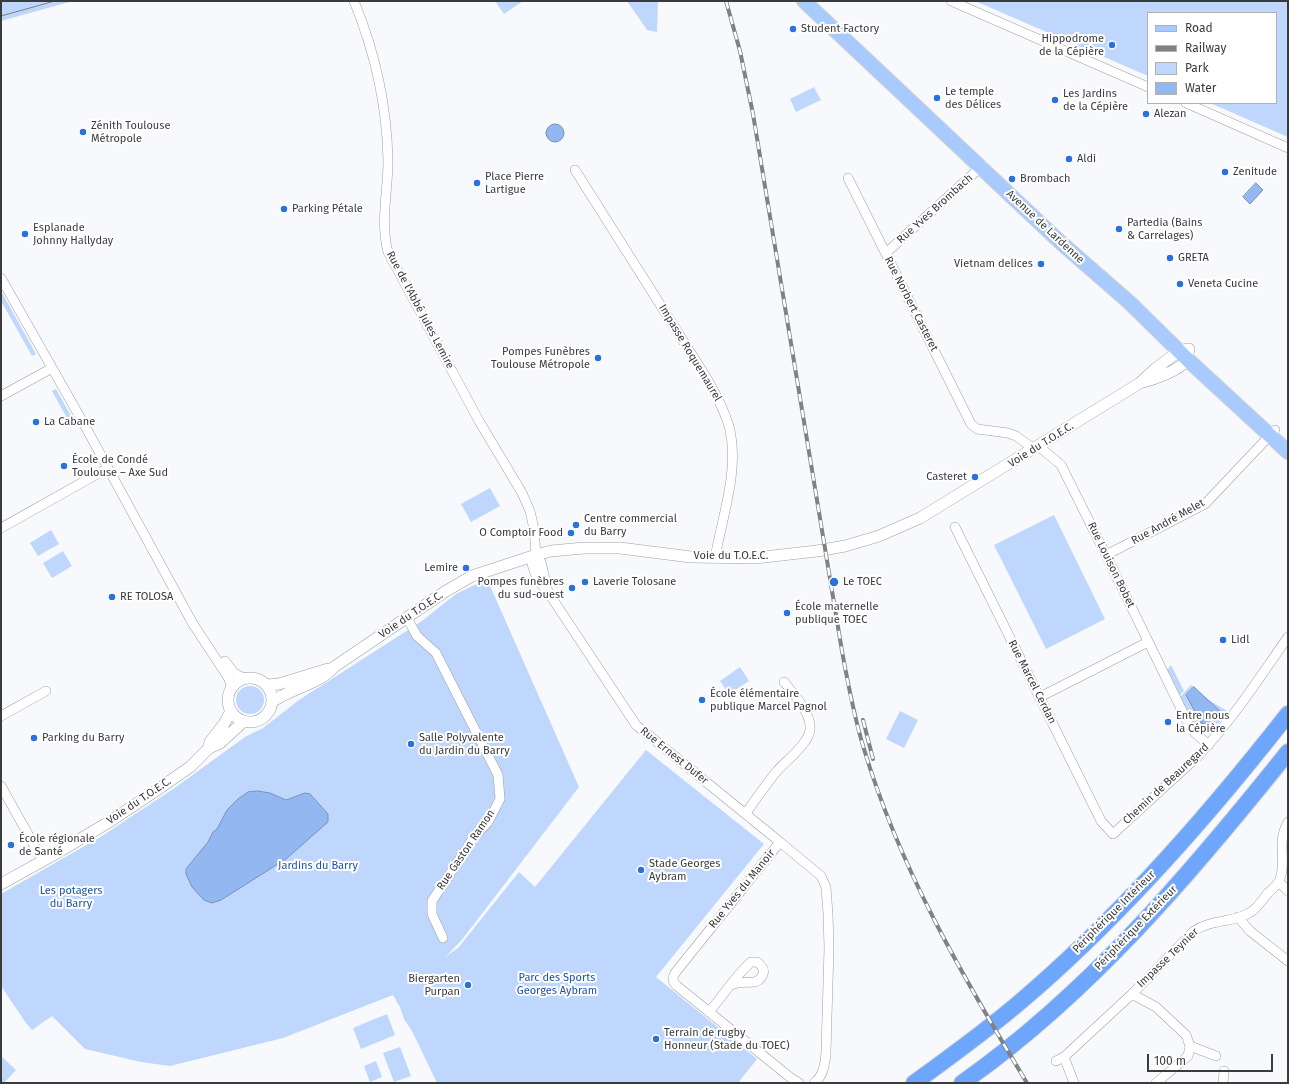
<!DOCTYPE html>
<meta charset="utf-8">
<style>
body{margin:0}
#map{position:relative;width:1289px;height:1084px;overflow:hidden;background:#f7f9fc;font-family:"Fira Sans",sans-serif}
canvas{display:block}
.frame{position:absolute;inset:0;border:2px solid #3a3b3c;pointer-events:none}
.legend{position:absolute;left:1147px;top:12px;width:130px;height:92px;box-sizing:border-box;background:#fff;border:1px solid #b0b1b1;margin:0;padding:5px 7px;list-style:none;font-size:12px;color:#3a3b3c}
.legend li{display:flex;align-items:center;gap:8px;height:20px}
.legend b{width:20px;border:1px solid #b0b1b1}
.scale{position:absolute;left:1147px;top:1054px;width:126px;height:18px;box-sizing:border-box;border:2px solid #3a3b3c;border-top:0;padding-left:5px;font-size:12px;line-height:14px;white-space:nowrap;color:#3a3b3c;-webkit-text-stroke:3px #fff;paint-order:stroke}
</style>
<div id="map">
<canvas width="1289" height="1084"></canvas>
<div class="frame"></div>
<ul class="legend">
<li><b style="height:5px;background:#a8cafd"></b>Road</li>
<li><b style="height:5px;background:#7f8182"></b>Railway</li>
<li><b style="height:11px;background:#bfd7fc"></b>Park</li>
<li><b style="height:11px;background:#93b8f1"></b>Water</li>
</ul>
<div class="scale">100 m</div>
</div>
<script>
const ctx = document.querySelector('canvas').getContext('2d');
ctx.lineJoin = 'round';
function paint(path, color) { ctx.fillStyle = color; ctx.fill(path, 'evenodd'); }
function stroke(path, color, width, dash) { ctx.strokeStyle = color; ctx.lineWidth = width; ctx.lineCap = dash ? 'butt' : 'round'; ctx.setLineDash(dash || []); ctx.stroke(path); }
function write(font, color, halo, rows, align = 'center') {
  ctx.font = font + ' "Fira Sans",sans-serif'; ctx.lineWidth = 4; ctx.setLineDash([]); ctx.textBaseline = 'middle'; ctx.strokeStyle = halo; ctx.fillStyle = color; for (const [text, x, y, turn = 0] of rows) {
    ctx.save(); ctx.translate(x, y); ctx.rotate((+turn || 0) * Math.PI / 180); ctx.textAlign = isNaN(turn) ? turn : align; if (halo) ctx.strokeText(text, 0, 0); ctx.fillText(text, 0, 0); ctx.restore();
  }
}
paint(new Path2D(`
 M1 1H73L1 21Z
 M495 1H523L504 14Z
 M627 1H658L657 32 647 30Z
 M975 1H1288V137L1210 103H1276V13H1148V76Z
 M814 87 821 100 796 112 790 99Z
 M1 291 36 354 32 356 1 301Z
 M56 389 75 423 71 425 52 391Z
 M490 488 500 506 471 522 461 504Z
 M1054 515 1105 619 1046 649 994 545Z
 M51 530 59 544 38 556 30 543Z
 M63 551 72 566 52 578 43 563Z
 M487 579 579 787 461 941 445 957 458 948 519 872 535 887 646 750 764 844 656 977 757 1059 738 1083H437L412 1031 404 1019 400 1007 393 995 283 1038 170 1066 141 1062 85 1049 52 1016 32 1030 26 1023 1 986V894L102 836 176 787 245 737 263 728 299 700 422 621 456 594Z
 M1171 665 1184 691 1180 695 1167 670Z
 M740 667 749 681 729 694 720 681Z
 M1191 685 1194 687 1186 695 1222 713 1204 697 1229 712 1212 730 1205 731 1198 728 1196 729 1180 697Z
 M236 700a14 14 0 1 1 28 0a14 14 0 1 1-28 0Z
 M900 711 918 720 904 748 886 739Z
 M387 1014 395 1035 361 1049 353 1028Z
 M400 1047 411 1076 394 1082 383 1053Z
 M1 1056 16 1070 4 1083H1Z
 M376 1061 382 1077 370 1082 364 1066Z`), '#bfd7fc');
const water = new Path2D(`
 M546 133a9 9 0 1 1 18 0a9 9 0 1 1-18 0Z
 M1256 183 1263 190 1250 204 1243 197Z
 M1194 687 1222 713C1215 720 1211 727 1201 723L1186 695Z
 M258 791 270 793 286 800 305 793 310 794 328 814V822L286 859 221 900 212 903 204 900 192 887 186 874V869L208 842 213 832 217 829 227 810 238 799 248 792Z`);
paint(water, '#93b8f1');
stroke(water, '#7892bb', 1);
const minor = new Path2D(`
 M354 1C375 52 387 106 388 161 388 192 380 222 388 252L479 421 522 493 530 511 534 529 536 555 541 562 548 592
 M951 1 1148 87
 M1186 103 1288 148
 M575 170 706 377C716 394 725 411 730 430 739 472 722 517 715 558
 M848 178 971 424 977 429 1008 433 1016 436 1030 446 1042 449 1061 465 1106 555 1188 723 1195 733 1209 745
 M886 253 983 165
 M1 278 85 426 193 624 228 677 232 688
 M1 396 52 368
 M955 527 1101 821 1113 834 1196 758C1232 721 1259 678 1288 637
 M1 528 108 468
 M536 555 532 564 537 579 548 592 636 725 780 842
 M1106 555 1205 504 1275 430
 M407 618 417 636 436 653 498 775 500 799 488 822 474 837 432 901V914L443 938
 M225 661 234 673 244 678
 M1040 697 1148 642
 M1 716 46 691
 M1 786 43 861
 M746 813C756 799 766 784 777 771 787 760 808 744 810 730 812 714 794 694 784 682
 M1279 882 1288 891
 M1238 917 1250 931 1288 961
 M1132 994 1156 1007 1186 1035 1190 1046 1188 1056 1156 1083
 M709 1012C723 996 735 976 751 962H757C759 964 761 965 762 967 766 972 761 981 754 982 745 983 741 981 731 985
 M1190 1046 1216 1056
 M1064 1057 1074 1083
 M1056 1061 1064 1057 1132 994 1194 931C1212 919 1232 923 1249 913 1257 909 1262 900 1268 893 1272 889 1278 885 1280 879 1287 859 1276 843 1288 822
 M799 1083 791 1078 677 986C672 981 672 979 675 973L780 842 821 876 826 887 828 914 829 948 826 1052C825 1063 824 1076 814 1083
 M1223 1083 1224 1071`);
const tertiary = new Path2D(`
 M228 700a22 22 0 1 1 44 0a22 22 0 1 1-44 0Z
 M267 685 279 684 328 669
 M272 702C291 688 318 685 334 667L446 591 472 576 536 555 551 551 584 548H620L691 557 755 558 817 551 845 546 879 536 920 518 1140 383 1155 369 1179 351 1189 349C1188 352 1188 357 1187 359 1182 370 1152 380 1140 383
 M209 748 210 742 224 724 231 711
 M1 884 55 854 109 822 154 792 190 767 209 748 220 743 244 721`);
const primary = new Path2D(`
 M804 1 1059 241 1130 303 1187 359 1288 452`);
const motorway = new Path2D(`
 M914 1083C950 1057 986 1031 1020 1002 1118 919 1209 815 1288 714
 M962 1083C1089 994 1192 872 1288 752`);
stroke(minor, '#9d9fa2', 10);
stroke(tertiary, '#9d9fa2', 12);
stroke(primary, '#d4d4d4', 16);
stroke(motorway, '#d4d4d4', 18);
stroke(minor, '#fff', 9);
stroke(tertiary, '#fff', 11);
stroke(primary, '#a8cafd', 14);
stroke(motorway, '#6ea6fc', 16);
stroke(new Path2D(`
 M1 16 55 1`), '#7f8182', 1);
const rail = new Path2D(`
 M726 1 740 51 753 114 842 651C848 684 854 717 864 749 900 869 963 977 1027 1083
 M863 720 873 759`);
stroke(rail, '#7f8182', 4);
stroke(rail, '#fff', 2.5, [8]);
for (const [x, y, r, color] of [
 [793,29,4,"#2972de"],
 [1112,45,4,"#2972de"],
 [937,98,4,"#2972de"],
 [1055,100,4,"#2972de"],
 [1146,114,4,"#2972de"],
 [83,132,4,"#2972de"],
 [1069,159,4,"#2972de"],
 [1225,172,4,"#2972de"],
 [1012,179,4,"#2972de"],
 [477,183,4,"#2972de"],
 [284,209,4,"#2972de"],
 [1119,229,4,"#2972de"],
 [25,234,4,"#2972de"],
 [1170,258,4,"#2972de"],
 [1041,264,4,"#2972de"],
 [1180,284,4,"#2972de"],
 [598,358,4,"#2972de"],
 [36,422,4,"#2972de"],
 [64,466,4,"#2972de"],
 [975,477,4,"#2972de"],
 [576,525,4,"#2972de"],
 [571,533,4,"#2972de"],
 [466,568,4,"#2972de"],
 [585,582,4,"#2972de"],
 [834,582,5,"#2972de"],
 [572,588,4,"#2972de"],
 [112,597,4,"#2972de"],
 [787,613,4,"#2972de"],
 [1223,640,4,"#2972de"],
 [702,700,4,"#2972de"],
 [1168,722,4,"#2972de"],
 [34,738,4,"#2972de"],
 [411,744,4,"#2972de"],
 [11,845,4,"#2972de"],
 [641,870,4,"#2972de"],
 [468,985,4,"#2972de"],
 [656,1039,4,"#2972de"]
]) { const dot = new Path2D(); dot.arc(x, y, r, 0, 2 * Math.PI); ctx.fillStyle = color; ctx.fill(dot); stroke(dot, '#fff', 1.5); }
write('11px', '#3a3b3c', '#fff', [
 ["Student Factory",801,29],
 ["Hippodrome",1104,39,"right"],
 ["de la Cépière",1104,52,"right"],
 ["Le temple",945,92],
 ["des Délices",945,105],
 ["Les Jardins",1063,94],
 ["de la Cépière",1063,107],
 ["Alezan",1154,114],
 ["Zénith Toulouse",91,126],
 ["Métropole",91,139],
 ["Aldi",1077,159],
 ["Zenitude",1233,172],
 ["Place Pierre",485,177],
 ["Lartigue",485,190],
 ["Brombach",1020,179],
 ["Parking Pétale",292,209],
 ["Partedia (Bains",1127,223],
 ["& Carrelages)",1127,236],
 ["Esplanade",33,228],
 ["Johnny Hallyday",33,241],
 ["GRETA",1178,258],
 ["Vietnam delices",1033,264,"right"],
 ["Veneta Cucine",1188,284],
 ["Pompes Funèbres",590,352,"right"],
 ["Toulouse Métropole",590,365,"right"],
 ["La Cabane",44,422],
 ["École de Condé",72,460],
 ["Toulouse – Axe Sud",72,473],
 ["Casteret",967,477,"right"],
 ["Centre commercial",584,519],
 ["du Barry",584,532],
 ["O Comptoir Food",563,533,"right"],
 ["Lemire",458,568,"right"],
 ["Pompes funèbres",564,582,"right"],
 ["du sud-ouest",564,595,"right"],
 ["Laverie Tolosane",593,582],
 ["Le TOEC",843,582],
 ["RE TOLOSA",120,597],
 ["École maternelle",795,607],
 ["publique TOEC",795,620],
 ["Lidl",1231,640],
 ["École élémentaire",710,694],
 ["publique Marcel Pagnol",710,707],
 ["Entre nous",1176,716],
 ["la Cépière",1176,729],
 ["Parking du Barry",42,738],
 ["Salle Polyvalente",419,738],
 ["du Jardin du Barry",419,751],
 ["École régionale",19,839],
 ["de Santé",19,852],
 ["Stade Georges",649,864],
 ["Aybram",649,877],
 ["Biergarten",460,979,"right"],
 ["Purpan",460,992,"right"],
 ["Terrain de rugby",664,1033],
 ["Honneur (Stade du TOEC)",664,1046]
], 'left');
write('11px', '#3a3b3c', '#fff', [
 ["Rue Yves Brombach",935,209,-42],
 ["Avenue de Lardenne",1045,227,43],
 ["Rue Norbert Casteret",911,304,63],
 ["Rue de l'Abbé Jules Lemire",420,310,62],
 ["Impasse Roquemaurel",690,353,59],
 ["Voie du T.O.E.C.",1041,445,-32],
 ["Rue André Melet",1168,522,-29],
 ["Voie du T.O.E.C.",731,556],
 ["Rue Louison Bobet",1111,565,64],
 ["Voie du T.O.E.C.",411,615,-34],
 ["Rue Marcel Cerdan",1032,682,63],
 ["Rue Ernest Dufer",674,756,39],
 ["Chemin de Beauregard",1166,784,-43],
 ["Voie du T.O.E.C.",139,801,-34],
 ["Rue Gaston Ramon",466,850,-56],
 ["Rue Yves du Manoir",742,889,-51],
 ["Périphérique Intérieur",1114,912,-45],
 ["Périphérique Extérieur",1136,928,-46],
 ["Impasse Teynier",1168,958,-44]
]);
write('11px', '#1b53a5', '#fff', [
 ["Jardins du Barry",318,866],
 ["Les potagers",71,891],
 ["du Barry",71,904],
 ["Parc des Sports",557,978],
 ["Georges Aybram",557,991]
]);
</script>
